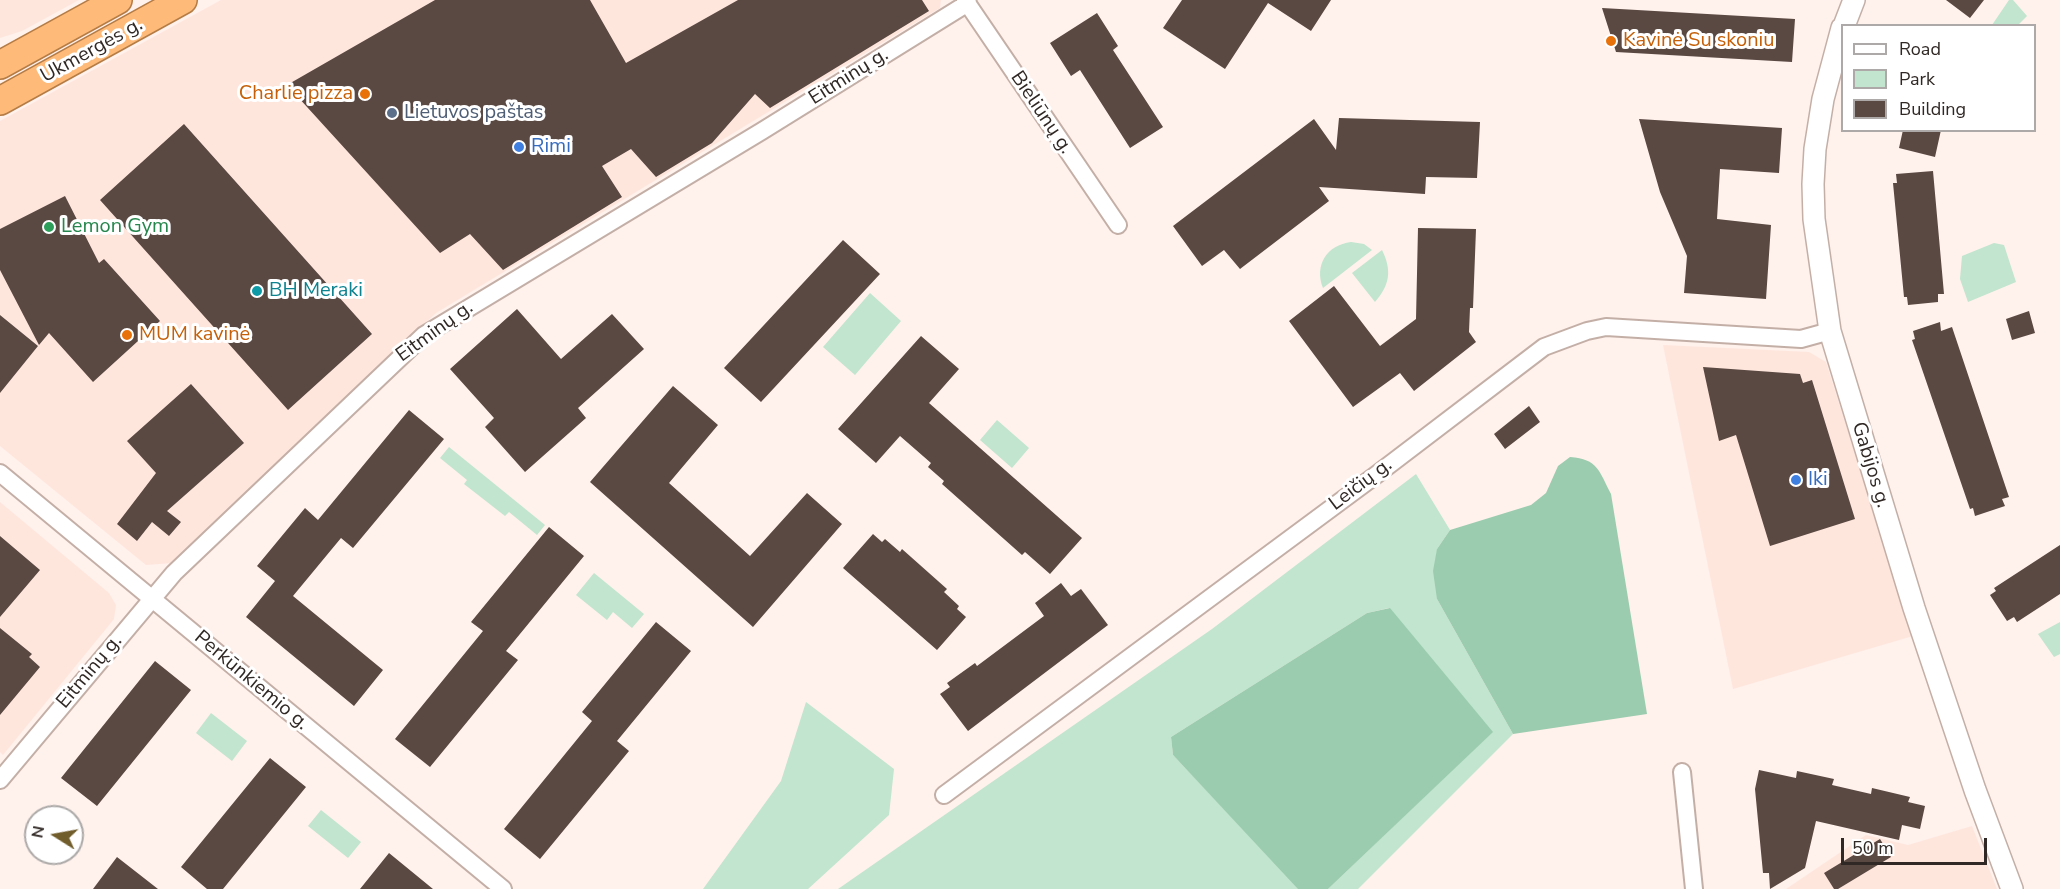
<!DOCTYPE html>
<meta charset="utf-8">
<style>
body{margin:0}
#map{position:relative;width:2060px;height:889px;overflow:hidden;background:#fff1ec;font-family:"Nunito Sans",sans-serif}
canvas{display:block}
.legend{position:absolute;left:1841px;top:24px;width:195px;height:108px;box-sizing:border-box;background:#fff;border:2px solid #aca9a8;margin:0;padding:8px 10px;list-style:none;font-size:18px;color:#302825}
.legend li{display:flex;align-items:center;gap:12px;height:30px}
.legend b{width:30px;border:2px solid #aca9a8}
.north{position:absolute;left:24px;top:805px;width:60px;height:60px;box-sizing:border-box;background:#fff;border:2px solid #aca9a8;border-radius:50%;rotate:281deg;font-size:16px;font-weight:700;line-height:24px;text-align:center;color:#302825}
.north::after{content:'';display:block;margin:auto;width:21px;height:27px;background:#715d2c;clip-path:polygon(50% 0,100% 100%,50% 72%,0 100%)}
.scale{position:absolute;left:1841px;top:838px;width:146px;height:27px;box-sizing:border-box;border:3px solid #302825;border-top:0;padding-left:8px;font-size:18px;line-height:21px;white-space:nowrap;color:#302825;-webkit-text-stroke:4px #fff;paint-order:stroke}
</style>
<div id="map">
<canvas width="2060" height="889"></canvas>
<ul class="legend">
<li><b style="height:8px;background:#fff"></b>Road</li>
<li><b style="height:16px;background:#c1e5cf"></b>Park</li>
<li><b style="height:16px;background:#5a4842"></b>Building</li>
</ul>
<div class="north">N</div>
<div class="scale">50 m</div>
</div>
<script>
const ctx = document.querySelector('canvas').getContext('2d');
ctx.lineJoin = 'round';
function paint(path, color) { ctx.fillStyle = color; ctx.fill(path, 'evenodd'); }
function stroke(path, color, width, dash) { ctx.strokeStyle = color; ctx.lineWidth = width; ctx.lineCap = dash ? 'butt' : 'round'; ctx.setLineDash(dash || []); ctx.stroke(path); }
function write(font, color, halo, rows, align = 'center') {
  ctx.font = font + ' "Nunito Sans",sans-serif'; ctx.lineWidth = 6; ctx.setLineDash([]); ctx.textBaseline = 'middle'; ctx.strokeStyle = halo; ctx.fillStyle = color; for (const [text, x, y, turn = 0] of rows) {
    ctx.save(); ctx.translate(x, y); ctx.rotate((+turn || 0) * Math.PI / 180); ctx.textAlign = isNaN(turn) ? turn : align; if (halo) ctx.strokeText(text, 0, 0); ctx.fillText(text, 0, 0); ctx.restore();
  }
}
paint(new Path2D(`
 M0 0H79L22 31 0 38Z
 M221 0H941L940 8 436 313 172 563 146 565 0 446V121Z
 M1663 345 1809 352 1826 362 1913 636 1733 689Z
 M0 502 109 593 116 605 114 619 3 755 0 752Z
 M1972 826 1997 889H1786L1866 835 1908 845Z`), '#ffe6dd');
paint(new Path2D(`
 M2009 0H2013L2027 16 2018 25H1992Z
 M1351 242 1364 244 1372 250 1323 288C1314 265 1327 245 1351 242Z
 M1994 243 2004 245 2016 282 1968 302 1960 279 1962 256Z
 M1382 250C1392 270 1390 285 1375 302L1352 273Z
 M870 293 901 321 855 375 823 347Z
 M997 420 1029 448 1012 468 980 440Z
 M449 447 545 525 537 535 509 512 505 516 464 484 467 480 440 458Z
 M1416 474 1450 530 1437 549V599L1513 734 1358 889H1328L1492 732 1389 608 1367 613 1171 737 1173 755 1300 889H838L1212 629Z
 M594 573 644 614 632 628 613 612 607 620 576 595Z
 M2060 622V654L2054 657 2038 634Z
 M806 702 894 769 889 815 808 889H703L781 781Z
 M211 713 247 741 232 761 196 733Z
 M321 810 361 842 348 858 308 826Z`), '#c1e5cf');
paint(new Path2D(`
 M1570 457C1598 459 1599 471 1611 494L1647 714 1513 734 1437 599 1433 571 1437 549 1450 530 1531 505 1546 493 1558 466Z
 M1390 608 1493 732 1328 889H1298L1173 755 1171 737 1367 613Z`), '#9bccaf');
paint(new Path2D(`
 M435 0H590L626 63 738 0H922L929 11 770 108 755 94 712 143 656 177 631 149 602 166 622 197 503 270 470 234 440 253 287 85Z
 M1182 0H1331L1311 31 1268 3 1225 69 1163 28Z
 M1946 0H1984L1970 18Z
 M1602 8 1795 19 1792 62 1616 52Z
 M1097 13 1118 46 1113 50 1163 127 1130 148 1080 70 1071 76 1050 43Z
 M1339 118 1480 122 1477 178 1426 177 1425 194 1319 187 1329 201 1240 269 1224 250 1202 266 1173 226 1314 119 1336 150Z
 M1639 119 1782 128 1779 173 1720 169 1717 219 1771 225 1766 299 1684 293 1687 256 1660 192Z
 M184 124 372 334 288 410 100 200Z
 M1903 130H1941L1935 157 1899 148Z
 M1933 171 1944 294H1938V302L1908 305 1907 297H1904L1893 183H1897L1896 174Z
 M65 196 99 263 104 259 160 321 93 382 49 333 39 345 0 270V229Z
 M1418 228 1476 229 1473 308H1470L1469 332 1476 342 1414 391 1400 373 1353 407 1289 321 1334 286 1380 346 1416 319Z
 M843 240 880 274 761 402 724 368Z
 M517 309 561 359 612 314 644 349 578 408 586 418 525 472 485 427 494 418 450 369Z
 M2029 311 2035 333 2012 340 2006 319Z
 M0 315 38 346 0 393Z
 M1940 322 1941 331 1952 327 2009 497 2002 499 2005 506 1975 516 1973 508 1970 509 1912 340 1915 339 1913 331Z
 M921 336 959 369 929 403 1082 538 1050 574 1025 552 1022 555 942 484 944 481 928 467 931 463 900 436 876 463 838 429Z
 M1703 367 1800 374 1803 383 1812 380 1855 519 1770 546 1736 435 1719 441Z
 M191 384 244 443 167 511 181 522 169 536 152 522 137 541 117 524 156 473 127 441Z
 M673 386 718 425 669 483 750 556 807 493 842 524 753 627 590 482Z
 M1529 406 1540 422 1505 449 1494 434Z
 M409 410 444 439 353 548 341 538 293 596 383 670 354 706 246 617 275 581 257 566 305 508 318 520Z
 M549 527 584 556 506 651 518 660 430 767 395 739 483 631 471 622Z
 M873 534 882 542 885 539 900 552 902 549 947 589 944 592 959 606 957 609 966 617 937 650 843 568Z
 M0 536 40 570 0 617Z
 M2060 545V594L2017 622 2014 617 2007 621 1990 595 1996 591 1994 588Z
 M1061 583 1071 596 1081 589 1108 625 968 731 940 694 950 687 947 683 975 663 977 666 1044 616 1035 603Z
 M656 622 691 651 617 741 629 751 540 859 504 829 592 721 582 712Z
 M0 628 32 654 29 657 40 667 0 715Z
 M155 661 191 690 97 806 61 778Z
 M270 758 306 787 223 889H207L181 867Z
 M1759 770 1796 778 1797 771 1834 779 1832 785 1871 794 1872 788 1910 797 1908 802 1925 806 1920 829 1902 825 1899 840 1816 821 1805 868 1770 889 1769 873H1763L1755 789Z
 M1880 839 1891 857 1838 889H1834L1824 873Z
 M389 853 433 889H360Z
 M117 857 158 889H93Z`), '#5a4842');
const minor = new Path2D(`
 M965 0 1118 225
 M0 473 503 889
 M1682 772 1694 889
 M0 780 174 573 424 335 762 131 968 3
 M944 795 1376 475 1544 347 1587 331 1606 327 1801 339 1830 331`);
const tertiary = new Path2D(`
 M1844 26 1854 0
 M1842 28 1823 99 1815 149 1813 184 1814 219 1830 331 1914 608 1975 790 2012 889`);
const trunk = new Path2D(`
 M0 65 118 0
 M0 101 183 0`);
stroke(minor, '#c4afa7', 20);
stroke(tertiary, '#c4afa7', 24);
stroke(trunk, '#b57c45', 30);
stroke(minor, '#fff', 16);
stroke(tertiary, '#fff', 21);
stroke(trunk, '#feba78', 27);
for (const [x, y, r, color] of [
 [1611,41,6,"#e8710a"],
 [365,94,6,"#e8710a"],
 [392,113,6,"#5c6f8a"],
 [519,147,6,"#3f7fe0"],
 [49,227,6,"#2e9e5b"],
 [257,291,6,"#0f9aa8"],
 [127,335,6,"#e8710a"],
 [1796,480,6,"#3f7fe0"]
]) { const dot = new Path2D(); dot.arc(x, y, r, 0, 2 * Math.PI); ctx.fillStyle = color; ctx.fill(dot); stroke(dot, '#fff', 2); }
write('20px', '#c56008', '#fff', [
 ["Kavinė Su skoniu",1623,41],
 ["Charlie pizza",353,94,"right"],
 ["MUM kavinė",139,335]
], 'left');
write('20px', '#302825', '#fff', [
 ["Ukmergės g.",92,51,-29],
 ["Eitminų g.",849,77,-32],
 ["Bieliūnų g.",1041,113,56],
 ["Eitminų g.",435,332,-36],
 ["Gabijos g.",1870,465,73],
 ["Leičių g.",1361,485,-37],
 ["Eitminų g.",90,672,-50],
 ["Perkūnkiemio g.",251,681,40]
]);
write('20px', '#4e5e75', '#fff', [
 ["Lietuvos paštas",404,113]
], 'left');
write('20px', '#366cbe', '#fff', [
 ["Rimi",531,147],
 ["Iki",1808,480]
], 'left');
write('20px', '#27864d', '#fff', [
 ["Lemon Gym",61,227]
], 'left');
write('20px', '#0d838f', '#fff', [
 ["BH Meraki",269,291]
], 'left');
</script>
